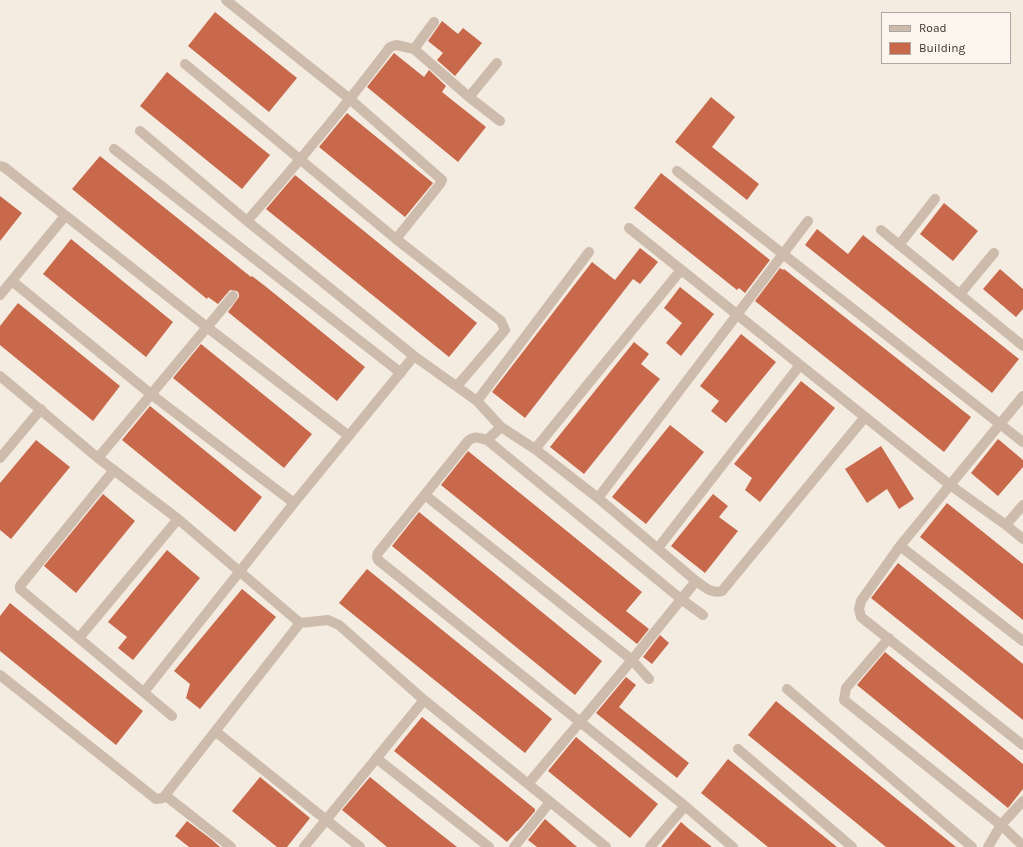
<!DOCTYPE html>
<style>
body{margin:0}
#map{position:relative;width:1023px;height:847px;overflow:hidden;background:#f4ebe1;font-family:Karla,sans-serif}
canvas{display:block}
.legend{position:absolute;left:881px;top:12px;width:130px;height:52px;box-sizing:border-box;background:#fbf5ee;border:1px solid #aea6a0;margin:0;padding:5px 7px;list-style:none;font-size:12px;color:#3b302b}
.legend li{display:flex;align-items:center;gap:8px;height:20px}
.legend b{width:20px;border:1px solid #aea6a0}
</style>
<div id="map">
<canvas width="1023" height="847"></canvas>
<ul class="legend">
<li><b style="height:5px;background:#cdbbac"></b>Road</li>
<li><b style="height:11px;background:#c8694b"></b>Building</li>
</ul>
</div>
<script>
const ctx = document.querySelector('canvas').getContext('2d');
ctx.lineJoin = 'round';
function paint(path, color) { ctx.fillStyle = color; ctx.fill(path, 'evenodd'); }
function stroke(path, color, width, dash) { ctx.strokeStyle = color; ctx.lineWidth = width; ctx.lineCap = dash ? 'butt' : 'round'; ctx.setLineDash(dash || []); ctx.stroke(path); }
paint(new Path2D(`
 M215 12 297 78 269 112 188 46Z
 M442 21 458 34 463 28 482 43 455 76 437 60 443 53 428 41Z
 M394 53 424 77 429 70 446 86 442 92 486 127 458 162 367 87Z
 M167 72 270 155 242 189 140 106Z
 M711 97 735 117 712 147 759 184 747 200 675 142Z
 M347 113 433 183 405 217 319 147Z
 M100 156 251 277 252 276 265 286 365 367 337 401 228 312 239 297V294L237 291 230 290 218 304 208 297 207 299 72 189Z
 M661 173 770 260 745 293 739 288 737 290 634 208Z
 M295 175 477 323 449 357 266 209Z
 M0 196 22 213 0 241Z
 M944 203 978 231 953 261 920 234Z
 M817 229 848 254 863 235 1019 359 992 393 805 245Z
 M71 239 173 322 146 357 43 274Z
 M640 248 658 262 640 284 633 279 525 418 492 392 592 262 615 280Z
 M780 268 783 270 784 269 971 417 944 452 755 301Z
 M1000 269 1023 289V309L1016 317 983 289Z
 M680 287 714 314 681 356 666 343 682 323 664 308Z
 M18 303 120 386 93 421 0 345V326Z
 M741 334 776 362 726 423 711 411 719 401 700 386Z
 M634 342 649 354 641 364 660 379 584 474 550 447Z
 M201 344 312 434 284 468 173 378Z
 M801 381 835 408 760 502 745 490 752 478 734 464Z
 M150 406 262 497 235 532 122 440Z
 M670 425 704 452 646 524 612 497Z
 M998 439 1023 460V467L998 496 971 473Z
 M36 440 70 467 11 539 0 530V483Z
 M881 446 914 499 899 509 887 489 867 503 845 469Z
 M468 451 642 592 626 611 649 629 637 644 441 485Z
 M103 494 135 521 76 593 44 566Z
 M713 494 728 506 719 517 738 531 705 573 671 546Z
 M947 503 1023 564V620L920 537Z
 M419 512 602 661 575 695 392 546Z
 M167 550 200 578 133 660 118 648 127 637 108 622Z
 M898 563 1023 664V720L871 598Z
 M367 569 552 719 525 753 339 603Z
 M242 589 276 617 200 709 186 698 190 684 174 671Z
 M10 603 143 711 116 745 0 651V616Z
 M660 635 669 643 652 664 643 657Z
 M885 652 1023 764V789L1008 808 857 685Z
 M626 677 636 685 619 707 689 763 677 778 596 713Z
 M776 701 930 826 956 847H886L748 735Z
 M422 717 535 809V811L518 831H517L507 842 394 751Z
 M576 737 658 804 630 838 548 771Z
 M728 759 811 826 837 847H768L711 801 701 793Z
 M260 777 310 818 287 847H277L232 811Z
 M370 777 419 817 457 847H387L369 832 342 810Z
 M545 819 577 847H537L528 840Z
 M187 821 211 839 220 847H189L175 836Z
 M681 822 690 830 712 847H661Z`), '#c8694b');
stroke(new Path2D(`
 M226 0 351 100 442 180 440 184 396 239
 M414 49 434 22
 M185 64 396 239 501 321 505 330 457 386
 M469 97 497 63
 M140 131 247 221 414 356 477 401 501 427 535 449 598 498 696 581C705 587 711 594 722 591L865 417
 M114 149 401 373
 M0 166 4 167 208 328 349 436
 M677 171 1023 442
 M247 221C297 164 345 107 390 47L396 45 414 49 469 97 500 121
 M629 228 950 485 1006 525 1023 539
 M881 230 1023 346
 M899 245 935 199
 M12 281 152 395 294 503
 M960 294 994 253
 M0 295 65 216
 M0 376 98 458 178 519 300 623 163 798 156 799 0 675
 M1023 396 900 546 861 601 859 609 861 617 1023 745
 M477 401 589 252
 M487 440 501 427
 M535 449 681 270
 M0 458 41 409
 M98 458 233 296
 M114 470 20 586V589L172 716
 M425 495 632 660 649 679
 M598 498 808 221
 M1006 525 1023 505
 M900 546 1023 641
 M658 548 800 365
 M703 615 681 599 487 440C479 438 475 435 468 441L378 553 377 557 378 560 685 806 733 847
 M300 623 328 620 339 625 424 700 606 847
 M79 638 178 519
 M889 638 846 688 844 700 1001 825 1023 846
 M787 689 972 847
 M144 692 294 503 414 356
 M215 731 360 847
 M738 749 852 847
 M376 758 489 847
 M528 784 632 660 696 581
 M166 796 231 847
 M304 847 424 700
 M514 847 550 802
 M650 847 685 806
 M988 847 1001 825 1023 801`), '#cdbbac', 10);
</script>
